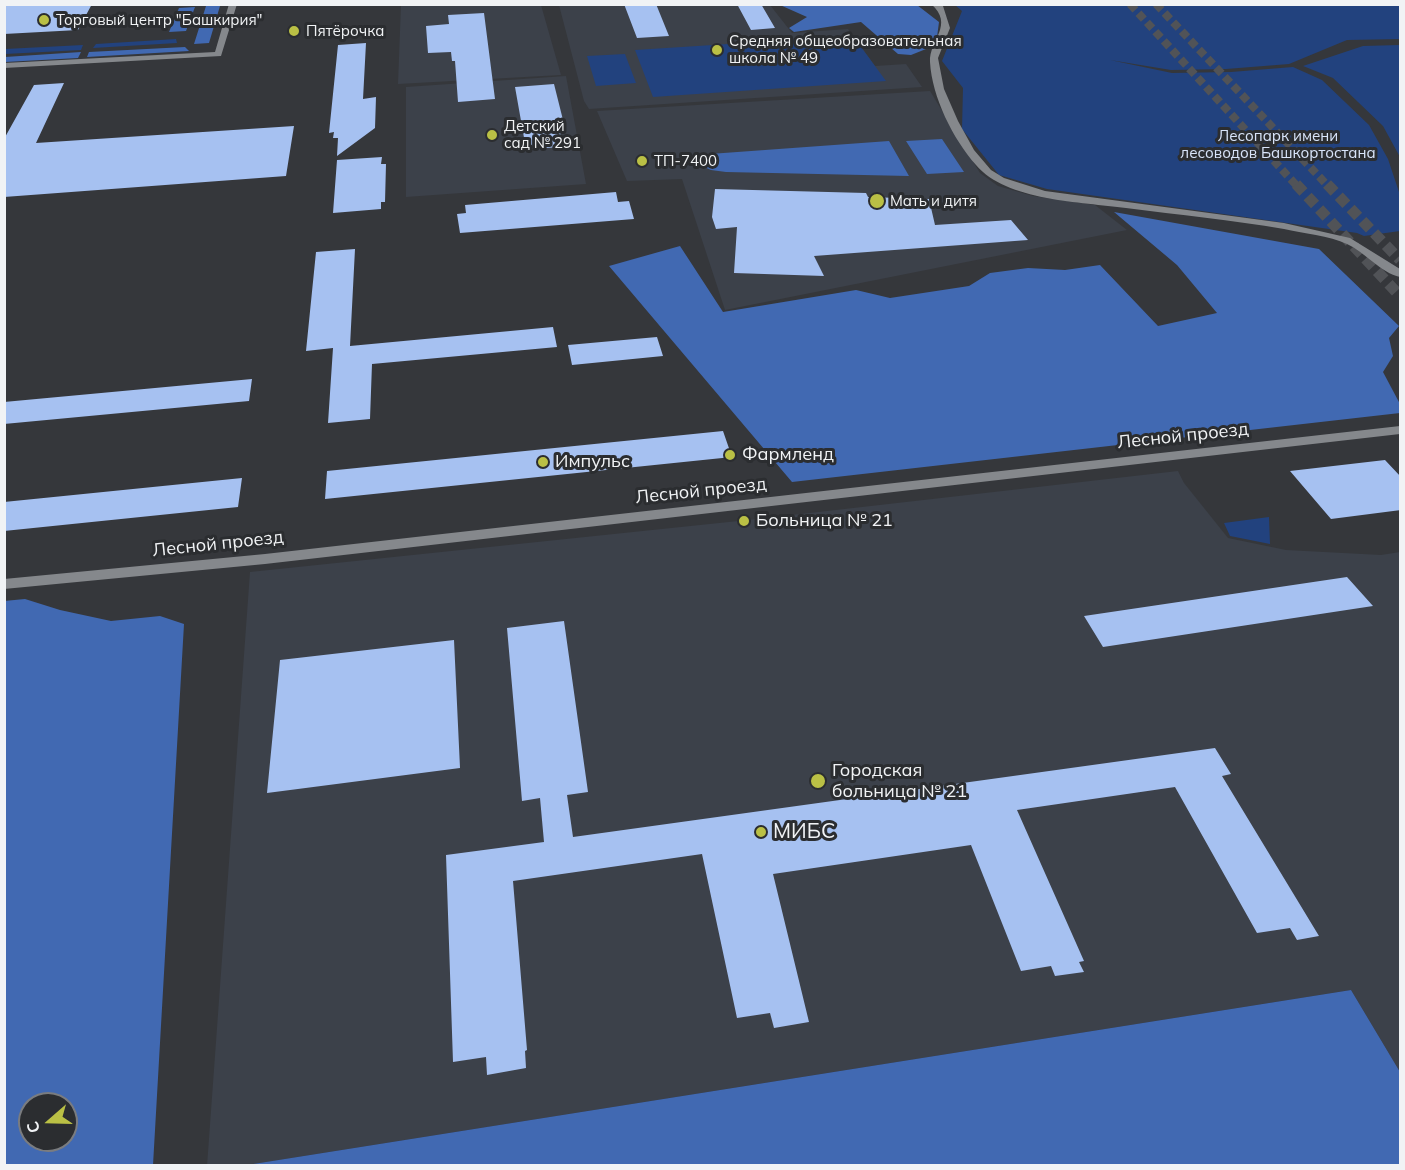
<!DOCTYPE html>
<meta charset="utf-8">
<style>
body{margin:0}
#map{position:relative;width:1405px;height:1170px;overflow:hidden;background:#35373b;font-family:Mulish,sans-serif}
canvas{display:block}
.frame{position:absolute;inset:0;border:6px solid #f1f3f5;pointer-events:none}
.north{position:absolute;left:18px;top:1092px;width:60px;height:60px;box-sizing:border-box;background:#2b2d30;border:2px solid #7a7c7f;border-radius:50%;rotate:250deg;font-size:16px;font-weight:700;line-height:24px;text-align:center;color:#f1f3f5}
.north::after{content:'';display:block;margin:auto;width:21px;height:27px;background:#bac045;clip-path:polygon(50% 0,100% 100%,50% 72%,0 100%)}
</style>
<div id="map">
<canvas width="1405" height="1170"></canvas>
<div class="frame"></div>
<div class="north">С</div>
</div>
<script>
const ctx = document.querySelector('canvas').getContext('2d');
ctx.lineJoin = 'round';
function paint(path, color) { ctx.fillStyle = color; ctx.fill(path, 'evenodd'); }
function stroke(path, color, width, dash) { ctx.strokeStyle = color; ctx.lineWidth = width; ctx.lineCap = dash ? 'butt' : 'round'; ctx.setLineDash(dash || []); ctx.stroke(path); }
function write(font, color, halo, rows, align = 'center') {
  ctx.font = font + ' Mulish,sans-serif'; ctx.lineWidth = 6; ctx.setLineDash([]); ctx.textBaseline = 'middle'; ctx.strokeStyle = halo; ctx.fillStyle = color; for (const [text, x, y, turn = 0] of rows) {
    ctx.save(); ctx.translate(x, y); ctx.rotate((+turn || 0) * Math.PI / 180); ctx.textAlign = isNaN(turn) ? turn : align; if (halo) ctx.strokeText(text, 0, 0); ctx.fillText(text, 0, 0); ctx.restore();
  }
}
paint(new Path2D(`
 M401 5H541L561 75 398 84Z
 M559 5H770L792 33 848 29 875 66 906 64 922 87 589 109 584 101Z
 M566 76 586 184 406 197V87Z
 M930 91 980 173 998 186 1033 196 1095 205 1127 230 725 310 682 179 627 181 597 111Z
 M1178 471 1184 483 1228 538 1286 550 1381 555 1400 552V1072L1351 990 247 1165 207 1166 250 572 748 520Z`), '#3c414a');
paint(new Path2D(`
 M955 5H1400V39L1347 40 1289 64 1226 69 1171 70 1110 60 1172 73 1231 72 1293 67 1322 80 1369 125 1388 159 1400 195V231L1364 236 1357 233 1047 189 999 175 962 129 963 88 942 61 962 11Z
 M853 36 886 81 653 97 635 50Z
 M176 39 177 43 93 48 96 44Z
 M83 45 81 50 5 54V49Z
 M1400 45V157L1383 126 1333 78 1303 66 1363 46Z
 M625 54 636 83 596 86 587 56Z
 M1269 517 1270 544 1230 536 1224 523Z`), '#22427e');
paint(new Path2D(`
 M780 5H917L939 22 936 45 911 55 898 54 861 22 794 32 789 28 807 17Z
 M206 6H220L209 43 194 44Z
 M195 7 186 31 169 32 179 8Z
 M185 47 189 51 87 57 89 52Z
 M81 52 78 58 5 62V57Z
 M942 139 964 172 927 174 906 141Z
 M889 141 909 176 726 172 711 170 695 163 696 155Z
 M1114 212 1319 249 1399 326 1389 338 1393 356 1383 372 1400 404V413L792 482 609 266 680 246 723 312 856 290 890 298 969 286 990 273 1028 268 1065 270 1100 265 1158 326 1217 313 1177 265Z
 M25 599 60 610 111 621 160 616 184 624 153 1165H5L4 601ZM30 1104H66V1140H30Z
 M1351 990 1400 1072V1165H247Z`), '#4169b2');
paint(new Path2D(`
 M4 4H92L78 30 4 34Z
 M624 4H656L669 36 637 38Z
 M737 4H761L775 28 751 30Z
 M484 13 495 99 458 102 455 61H452L451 52 428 53 426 26 449 24 448 15Z
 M366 43 363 99 376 97 375 128 337 156 338 138H333L334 132 329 133 338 45Z
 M64 83 36 143 294 126 286 176 4 197V139L34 85Z
 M554 84 563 120 558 121 563 147 526 149 515 87Z
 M382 157 381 164H386L385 202H381V209L333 213 337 160Z
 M715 189 866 193 868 197 929 199 935 225 1011 220 1028 240 814 256 824 276 734 273 737 227 716 229 712 217Z
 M616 192 618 202 629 201 634 219 460 233 457 214 466 213 465 205Z
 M355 249 350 346 553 327 557 347 372 364 370 419 328 423 333 348 306 351 316 252Z
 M657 337 663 356 572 365 568 345Z
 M252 379 249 401 4 424V402Z
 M723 431 732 457 325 499 327 471Z
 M1385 460 1401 477V510L1331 519 1290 471Z
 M242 478 238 507 4 531V502Z
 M1347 577 1373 606 1103 647 1084 616Z
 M564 621 588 792 567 795 573 837 1215 748 1231 774 1222 776 1319 936 1297 940 1290 928 1257 933 1175 787 1017 810 1084 961 1079 962 1084 972 1055 976 1051 966 1021 971 971 845 773 874 809 1022 774 1028 770 1013 737 1018 702 854 513 881 527 1050 525 1051 526 1068 487 1075 486 1057 453 1062 446 855 544 842 540 798 522 801 507 628Z
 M454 640 460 768 267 793 280 660Z`), '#a6c1f1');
stroke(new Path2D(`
 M1130 4 1297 186
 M1156 4 1328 186`), '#515357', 8, [8, 4.5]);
stroke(new Path2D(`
 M1296 184 1400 296
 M1327 184 1400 260`), '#515357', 11, [11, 6]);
paint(new Path2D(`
 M931 4 943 6 950 28 938 58 944 89 958 121 974 150 991 170 1004 178 1045 191 1284 223 1350 238 1400 269V277C1381 273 1365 252 1347 244 1330 236 1302 233 1284 229 1232 220 1179 215 1126 208 1082 202 1006 201 976 165 953 139 932 97 930 62 929 40 955 25 931 4Z
 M1400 426V434L265 564 4 589V579L265 554Z`), '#85888c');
paint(new Path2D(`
 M229 4H237L221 56 4 68V63L215 52Z`), '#85888c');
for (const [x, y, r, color] of [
 [44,20,6,"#bac045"],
 [294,31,6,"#bac045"],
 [717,50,6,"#bac045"],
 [492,135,6,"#bac045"],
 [642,161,6,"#bac045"],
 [877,201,8,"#bac045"],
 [730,455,6,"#bac045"],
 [543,462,6,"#bac045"],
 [744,521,6,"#bac045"],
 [818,781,8,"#bac045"],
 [761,832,6,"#bac045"]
]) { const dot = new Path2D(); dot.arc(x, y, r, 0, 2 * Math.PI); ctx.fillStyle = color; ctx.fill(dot); stroke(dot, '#2b2d30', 2); }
write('15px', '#f1f3f5', '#2b2d30', [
 ["Торговый центр \"Башкирия\"",56,20],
 ["Пятёрочка",306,31],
 ["Средняя общеобразовательная",729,41],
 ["школа № 49",729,58],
 ["Детский",504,126],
 ["сад № 291",504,143],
 ["ТП-7400",654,161],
 ["Мать и дитя",890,201]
], 'left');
write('15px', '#d9e5fa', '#2b2d30', [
 ["Лесопарк имени",1278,136],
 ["лесоводов Башкортостана",1278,153]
]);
write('18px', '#f1f3f5', '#2b2d30', [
 ["Лесной проезд",1183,436,-6],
 ["Лесной проезд",701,491,-6],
 ["Лесной проезд",218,544,-6]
]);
write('18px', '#f1f3f5', '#2b2d30', [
 ["Фармленд",742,455],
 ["Импульс",555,462],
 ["Больница № 21",756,521],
 ["Городская",832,771],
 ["больница № 21",832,792]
], 'left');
write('21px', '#f1f3f5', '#2b2d30', [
 ["МИБС",773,832]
], 'left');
</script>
